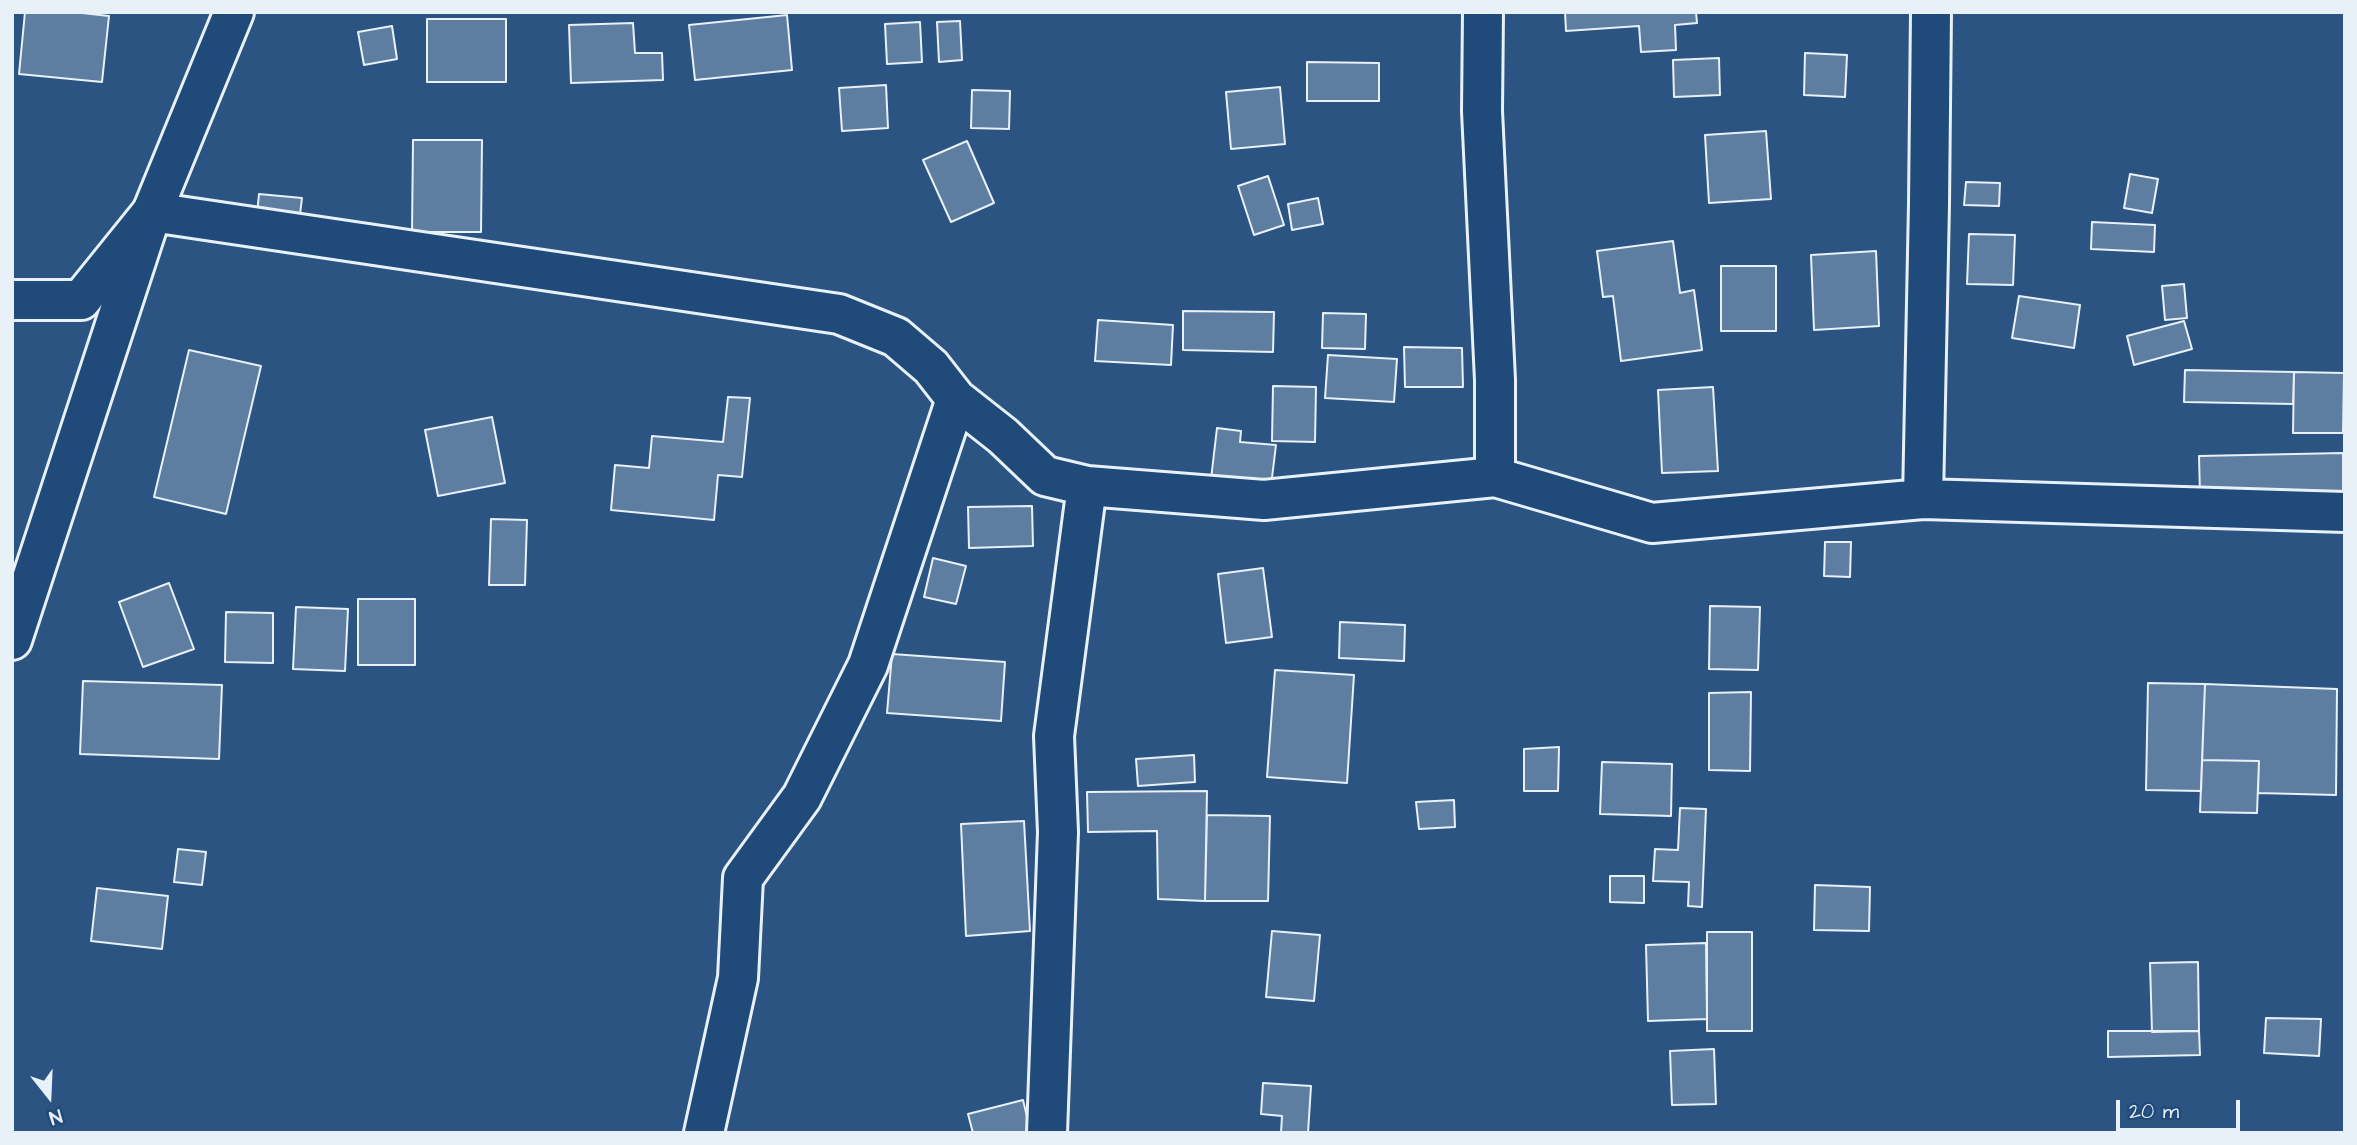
<!DOCTYPE html>
<style>
body{margin:0}
#map{position:relative;width:2357px;height:1145px;overflow:hidden;background:#2b5482;font-family:"Architects Daughter",sans-serif}
canvas{display:block}
.frame{position:absolute;inset:0;border:14px solid #e8f1f8;pointer-events:none}
.north{position:absolute;left:14px;top:1061px;width:70px;height:70px;-webkit-text-stroke:5px #1f4a7a;paint-order:stroke;rotate:162deg;font-size:19px;font-weight:700;line-height:28px;text-align:center;color:#e8f1f8}
.north::after{content:'';display:block;margin:auto;width:24px;height:32px;background:#e8f1f8;clip-path:polygon(50% 0,100% 100%,50% 72%,0 100%)}
.scale{position:absolute;left:2116px;top:1100px;width:124px;height:32px;box-sizing:border-box;border:4px solid #e8f1f8;border-top:0;padding-left:9px;font-size:21px;line-height:24px;white-space:nowrap;color:#e8f1f8;-webkit-text-stroke:5px #1f4a7a;paint-order:stroke}
</style>
<div id="map">
<canvas width="2357" height="1145"></canvas>
<div class="frame"></div>
<div class="north">N</div>
<div class="scale">20 m</div>
</div>
<script>
const ctx = document.querySelector('canvas').getContext('2d');
ctx.lineJoin = 'round';
function paint(path, color) { ctx.fillStyle = color; ctx.fill(path, 'evenodd'); }
function stroke(path, color, width, dash) { ctx.strokeStyle = color; ctx.lineWidth = width; ctx.lineCap = dash ? 'butt' : 'round'; ctx.setLineDash(dash || []); ctx.stroke(path); }
const building = new Path2D(`
 M25 12H73L109 16 102 82 19 74Z
 M1565 12H1696L1697 23 1675 25 1676 50 1641 52 1639 26 1566 31Z
 M787 15 792 70 695 80 689 25Z
 M427 19H506V82H427Z
 M960 21 962 60 939 62 937 22Z
 M920 22 922 62 887 64 885 24Z
 M633 23 635 53H662L663 80 571 83 569 25Z
 M392 26 397 59 364 65 358 32Z
 M1805 53 1847 55 1845 97 1804 95Z
 M1719 58 1720 95 1674 97 1673 60Z
 M1307 62 1379 63V101H1307Z
 M886 85 888 128 842 131 839 88Z
 M1280 87 1285 144 1231 149 1226 92Z
 M972 90 1010 91 1009 129 971 128Z
 M1766 131 1771 199 1709 203 1705 135Z
 M413 140H482L481 232H412Z
 M967 141 994 203 951 222 923 160Z
 M2130 174 2158 179 2152 213 2124 208Z
 M1268 176 1284 225 1254 235 1238 186Z
 M1966 182 2000 183 1999 206 1964 205Z
 M259 194 302 198 296 247 254 243Z
 M1318 198 1323 224 1292 230 1288 204Z
 M2092 222 2155 225 2154 252 2091 249Z
 M1969 234 2015 235 2013 285 1967 284Z
 M1673 241 1680 293 1694 290 1702 350 1621 361 1613 296 1603 297 1597 251Z
 M1876 251 1879 326 1814 330 1811 255Z
 M1721 266H1776V331H1721Z
 M2184 284 2187 318 2165 320 2162 286Z
 M2019 296 2080 305 2074 348 2012 338Z
 M1183 311 1274 312 1273 352 1183 350Z
 M1323 313 1366 314 1365 349 1322 348Z
 M1098 320 1173 325 1171 365 1095 361Z
 M2184 321 2192 349 2134 365 2127 336Z
 M1404 347 1462 348 1463 387H1405Z
 M189 350 261 366 226 514 154 497Z
 M1328 355 1397 359 1394 402 1325 398Z
 M2185 370 2294 372 2293 404 2184 402Z
 M2294 372 2344 373 2343 433H2293Z
 M1273 386 1316 387 1315 442 1272 441Z
 M1713 387 1718 471 1662 473 1658 390Z
 M728 397 750 398 742 477 718 475 714 520 611 510 615 465 649 468 652 436 723 442Z
 M492 417 505 483 438 496 425 430Z
 M1217 428 1241 431 1240 442 1276 445 1271 486 1211 479Z
 M2343 453V492L2200 495 2199 456Z
 M1032 506 1033 546 969 548 968 507Z
 M491 519 527 520 525 585H489Z
 M1825 542H1851L1850 577 1824 576Z
 M933 558 966 566 956 604 924 597Z
 M1263 568 1272 637 1226 643 1218 574Z
 M169 583 194 649 143 667 119 602Z
 M358 599H415V665H358Z
 M1710 606 1760 607 1758 670 1709 669Z
 M296 607 348 609 345 671 293 669Z
 M226 612 273 613V663L225 662Z
 M1340 622 1405 625 1404 661 1339 658Z
 M892 654 1005 662 1001 721 887 713Z
 M1275 670 1354 675 1347 783 1267 777Z
 M83 681 222 685 219 759 80 754Z
 M2148 683 2205 684 2201 791 2146 790Z
 M2205 684 2337 689 2336 795 2258 793 2259 761 2202 760Z
 M1751 692 1750 771 1709 770V693Z
 M1559 747 1558 791H1524V749Z
 M1194 755 1195 782 1138 786 1136 759Z
 M2202 760 2259 761 2257 813 2200 812Z
 M1602 762 1672 764 1671 816 1600 814Z
 M1207 791 1205 901 1158 899 1157 831 1088 832 1087 792Z
 M1454 800 1455 827 1419 829 1416 802Z
 M1680 808 1706 809 1702 907 1688 906 1689 882 1653 881 1655 849 1678 850Z
 M1207 815 1270 816 1268 901H1205Z
 M1024 821 1030 931 966 936 961 824Z
 M178 849 206 852 202 885 174 882Z
 M1610 876H1644V903L1610 902Z
 M1815 885 1870 887 1869 931 1814 930Z
 M97 888 168 896 162 949 91 941Z
 M1272 931 1320 935 1314 1001 1266 997Z
 M1707 932H1752V1031H1707Z
 M1706 943 1707 1019 1648 1021 1646 945Z
 M2198 962 2199 1031 2152 1032 2150 963Z
 M2266 1018 2321 1019 2319 1056 2264 1053Z
 M2108 1031H2199L2200 1055 2108 1057Z
 M1714 1049 1716 1104 1672 1105 1670 1051Z
 M1263 1083 1311 1086 1308 1133H1281L1282 1116 1261 1114Z
 M1023 1100 1031 1133H973L968 1114Z`);
paint(building, '#5d7da1');
stroke(building, '#e8f1f8', 2);
const minor = new Path2D(`
 M1483 12 1482 111 1495 380V477
 M12 300H81L152 212 839 314 896 337 931 367 956 399 1003 436 1045 476 1087 486 1264 500 1495 477 1652 523 1923 499 2345 512
 M1923 499 1929 204 1931 12
 M704 1133 738 978 743 878 802 797 868 665 956 399
 M1047 1133 1058 832 1054 736 1087 486`);
const tertiary = new Path2D(`
 M12 640 152 212 234 12`);
stroke(minor, '#e8f1f8', 44);
stroke(tertiary, '#e8f1f8', 44);
stroke(minor, '#1f4a7a', 38);
stroke(tertiary, '#1f4a7a', 38);
</script>
